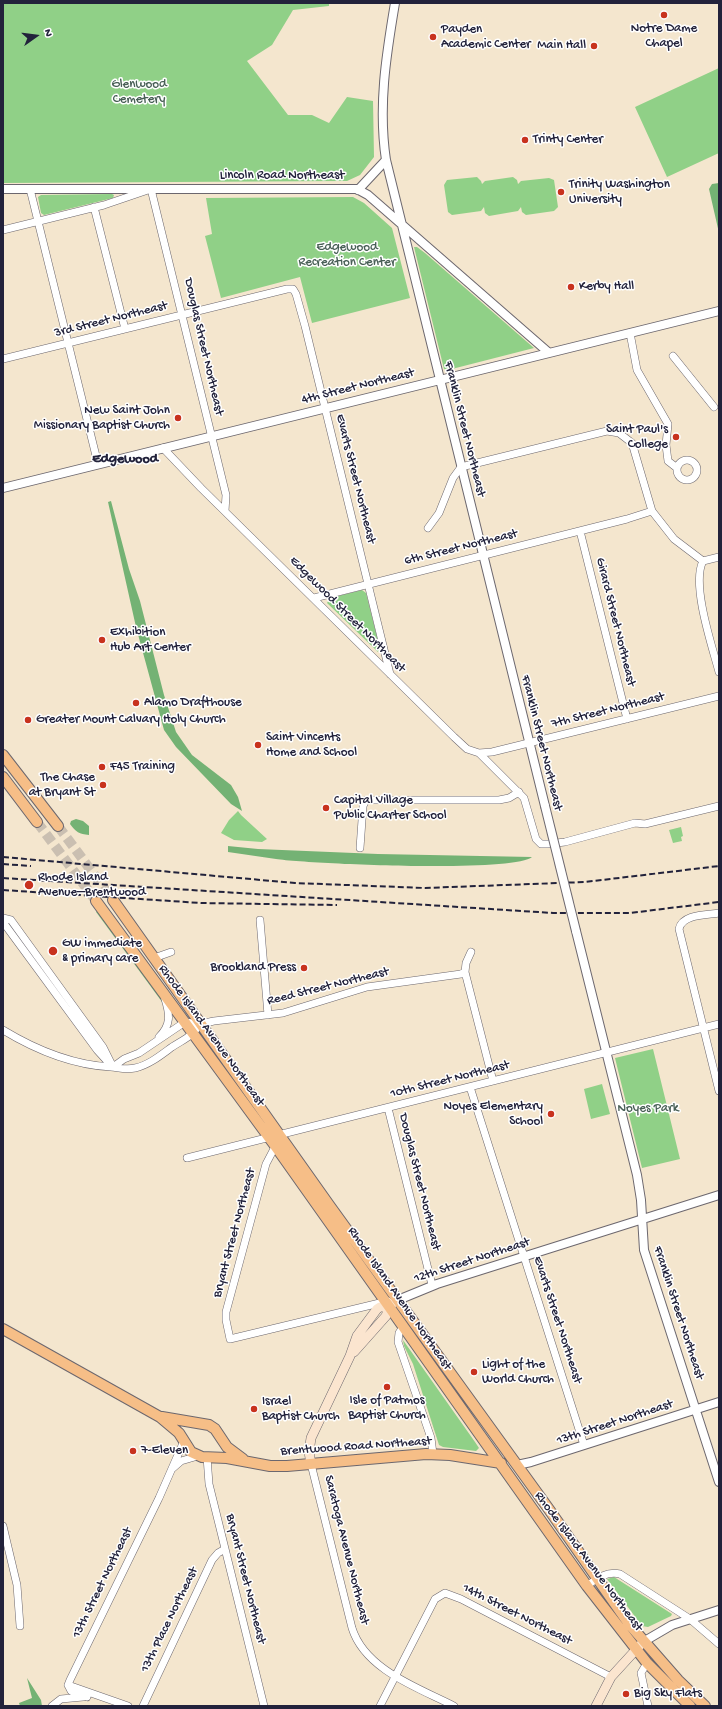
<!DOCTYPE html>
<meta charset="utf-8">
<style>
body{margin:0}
#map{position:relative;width:722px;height:1709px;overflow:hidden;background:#f4e6ce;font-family:"Gochi Hand",sans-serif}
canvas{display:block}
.frame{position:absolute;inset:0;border:4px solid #22223b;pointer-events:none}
.north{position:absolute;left:16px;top:16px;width:40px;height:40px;-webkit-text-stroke:3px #fff;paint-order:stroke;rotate:76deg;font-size:11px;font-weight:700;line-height:16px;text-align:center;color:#22223b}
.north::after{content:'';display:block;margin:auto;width:14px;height:18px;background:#22223b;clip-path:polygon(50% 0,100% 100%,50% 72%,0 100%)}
</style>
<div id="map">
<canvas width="722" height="1709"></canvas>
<div class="frame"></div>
<div class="north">N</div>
</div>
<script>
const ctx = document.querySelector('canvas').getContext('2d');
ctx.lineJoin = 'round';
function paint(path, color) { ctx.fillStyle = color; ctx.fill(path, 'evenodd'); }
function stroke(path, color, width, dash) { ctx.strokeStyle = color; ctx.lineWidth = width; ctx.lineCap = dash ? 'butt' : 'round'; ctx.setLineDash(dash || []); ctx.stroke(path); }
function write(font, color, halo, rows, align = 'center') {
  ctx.font = font + ' "Gochi Hand",sans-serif'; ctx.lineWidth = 3; ctx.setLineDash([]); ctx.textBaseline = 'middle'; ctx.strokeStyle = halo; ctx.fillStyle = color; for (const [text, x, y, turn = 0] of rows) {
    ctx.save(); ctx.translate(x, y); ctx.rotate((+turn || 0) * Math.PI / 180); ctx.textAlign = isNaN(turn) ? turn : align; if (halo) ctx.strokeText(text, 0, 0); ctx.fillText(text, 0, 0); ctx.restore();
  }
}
paint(new Path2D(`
 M3 3H329V6L293 10 272 45 247 61 288 115H312L329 123 347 97 373 101 374 157 360 175 347 181 3 183Z
 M719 68V153L667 177 635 107Z
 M477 177 481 181 482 184 485 181 513 177 517 180 518 184 521 181 549 178 554 180 558 207 554 211 526 215 522 212 521 207 518 211 489 216 485 213 484 207 481 211 452 215 448 212 444 185 447 180Z
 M112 194 114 195 113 198 44 215 41 213 38 197 41 195Z
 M353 197 364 203 392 228 410 298 312 323 300 277 221 298 205 236 212 234 206 198Z
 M414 247H417L425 253 534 348 448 370 444 369Z
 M362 590 366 593 380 649 378 652 327 603 330 598Z
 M238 811 241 815 267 839 262 842 234 840 221 833 229 820Z
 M681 827 683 836 681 837 682 841 673 843 669 830Z
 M97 911 164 1000 162 1002 96 912Z
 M653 1049 680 1159 642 1168 615 1058Z
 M602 1084 610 1114 591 1119 584 1089Z
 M403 1340 475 1442 479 1448 476 1451 443 1447 439 1445 413 1364 404 1346Z
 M614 1577 672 1614 671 1616 648 1627 642 1626 607 1579Z`), '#90d087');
paint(new Path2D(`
 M719 183V233L709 189 712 184Z
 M111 501 129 569 140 601 164 695 176 732 192 755 231 785 238 797 242 811 231 804 176 747 164 730 136 627 108 502Z
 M76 819 83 821 89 826V835C79 834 76 832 70 824L71 821Z
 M228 846 258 849 378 854 532 857C514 873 310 864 276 859 260 857 244 854 228 852Z
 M27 1678 41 1700 42 1706H20L19 1703 32 1698Z`), '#74b274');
stroke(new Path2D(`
 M37 822 96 901
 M58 826 113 900`), '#cabfb1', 10, [10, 5]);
const minor = new Path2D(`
 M30 189 98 464
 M94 207 125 329
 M3 230 104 205 151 189 226 495 225 511
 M630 333 637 370 668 424 666 445 668 461 677 468
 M673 356 714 407
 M3 359 287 289H293L296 294 305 326 390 674
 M163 448 201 488 454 737 467 749 479 753 524 798 536 839 541 844H548L565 842 635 823 645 824 719 806
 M677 470a10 10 0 1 1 20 0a10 10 0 1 1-20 0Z
 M428 528 439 513 453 478 461 467 607 431 619 433 632 443 652 511
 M580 531 627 719
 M719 557 703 561C691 584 712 646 719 672
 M314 598 627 519 652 511 674 539 703 561
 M479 753 492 752 719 696
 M360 848 363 806 366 800H499L509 798 519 792
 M719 913C707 915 682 914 679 929L719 1091
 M3 918 11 920 103 1047 113 1067
 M260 920 268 1015
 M3 922 97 1050 107 1061
 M471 952 466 963 465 972 493 1081
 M154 958 171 952
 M3 1030C36 1050 73 1065 111 1067 120 1068 126 1070 135 1068 149 1065 161 1055 172 1047 184 1039 192 1037 200 1024
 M159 1037C171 1025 170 1015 165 999
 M113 1067 124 1059 139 1053 185 1022 200 1024 214 1021 283 1013 367 987 461 974 465 972
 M470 1087 584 1445
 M388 1108 432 1285
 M277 1143 266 1164 226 1312V1320L230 1339 388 1301
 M187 1158 719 1024
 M403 1327 399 1333 398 1342 431 1438 433 1454
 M207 1457 209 1484 264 1706
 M311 1464 352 1628C365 1670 419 1688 454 1706
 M173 1468 181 1461 198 1456
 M3 1526 17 1585 20 1626
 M587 1586C597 1578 607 1571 620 1574L690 1619 719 1644
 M647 1663 641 1673 648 1706
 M68 1685 128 1706
 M87 1697 71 1691 68 1685 70 1680 159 1498 184 1441
 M52 1706 61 1699 83 1697
 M143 1706 212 1560 218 1553 225 1549
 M380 1706 435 1599 445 1593 461 1599 611 1677`);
const tertiary = new Path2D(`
 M395 3C386 56 378 107 386 160L545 806
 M3 189H357L368 195 548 352
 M358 190 386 160
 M3 488 719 311
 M576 931 637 1175 641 1200 644 1250 719 1482
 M398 1300 437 1284 719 1195
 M517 1465 531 1462 719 1402
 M643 1642 672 1625 719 1610`);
const secondary = new Path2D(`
 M354 1352 386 1316 389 1307 393 1303
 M311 1464 309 1452 311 1438 350 1356 357 1336 377 1309 380 1307H389
 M596 1706 611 1677 643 1642`);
const primary = new Path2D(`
 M3 755 58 826
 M3 777 37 822
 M113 900 329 1205 548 1508 629 1624 678 1680 705 1706
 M96 901 276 1147 587 1586 647 1663 690 1706
 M3 1329 160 1417 179 1433 191 1452 202 1457 227 1458 270 1466H287L426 1454 450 1455 501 1463
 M162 1417 209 1425 215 1429 227 1447 243 1459`);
stroke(minor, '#6c676e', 8);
stroke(tertiary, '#6c676e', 10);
stroke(secondary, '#6c676e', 10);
stroke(primary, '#6c676e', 12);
stroke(minor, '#fff', 7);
stroke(tertiary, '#fff', 8);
stroke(secondary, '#fbe5cf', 9);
stroke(primary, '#f6be87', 10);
stroke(new Path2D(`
 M3 857 295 883 425 888 585 882 719 866
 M3 864 31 866
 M3 878 553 913H630L719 902
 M3 890 201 903 337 905`), '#22223b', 2, [6, 3]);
const tertiaryBridge = new Path2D(`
 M545 806 576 931`);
stroke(tertiaryBridge, '#6c676e', 10, []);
stroke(tertiaryBridge, '#fff', 8);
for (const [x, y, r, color] of [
 [664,15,4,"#c8321e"],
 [433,37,4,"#c8321e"],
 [594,46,4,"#c8321e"],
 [525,140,4,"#c8321e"],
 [561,192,4,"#c8321e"],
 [571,287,4,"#c8321e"],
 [178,418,4,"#c8321e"],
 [676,437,4,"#c8321e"],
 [102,640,4,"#c8321e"],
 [136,703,4,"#c8321e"],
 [28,720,4,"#c8321e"],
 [258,745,4,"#c8321e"],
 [102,767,4,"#c8321e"],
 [103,785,4,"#c8321e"],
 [326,808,4,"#c8321e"],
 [29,885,5,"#c8321e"],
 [53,951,5,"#c8321e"],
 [304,968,4,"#c8321e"],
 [551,1114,4,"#c8321e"],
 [474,1372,4,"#c8321e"],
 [387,1387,4,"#c8321e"],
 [254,1409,4,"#c8321e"],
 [133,1451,4,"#c8321e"],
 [626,1694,4,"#c8321e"]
]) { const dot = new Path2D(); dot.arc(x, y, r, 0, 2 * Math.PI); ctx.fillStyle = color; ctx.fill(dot); stroke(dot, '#fff', 1.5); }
write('13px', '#22223b', '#fff', [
 ["Notre Dame",664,29,"center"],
 ["Chapel",664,44,"center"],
 ["Payden",441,30],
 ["Academic Center",441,45],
 ["Main Hall",586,46,"right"],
 ["Trinty Center",533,140],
 ["Trinity Washington",569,185],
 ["University",569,200],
 ["Kerby Hall",579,287],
 ["New Saint John",170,411,"right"],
 ["Missionary Baptist Church",170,426,"right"],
 ["Saint Paul's",668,430,"right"],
 ["College",668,445,"right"],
 ["Exhibition",110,633],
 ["Hub Art Center",110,648],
 ["Alamo Drafthouse",144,703],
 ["Greater Mount Calvary Holy Church",36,720],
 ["Saint Vincents",266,738],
 ["Home and School",266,753],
 ["F45 Training",110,767],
 ["The Chase",95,778,"right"],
 ["at Bryant St",95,793,"right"],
 ["Capital Village",334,801],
 ["Public Charter School",334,816],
 ["Rhode Island",38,878],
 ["Avenue–Brentwood",38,893],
 ["GW immediate",62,944],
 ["& primary care",62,959],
 ["Brookland Press",296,968,"right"],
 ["Noyes Elementary",543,1107,"right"],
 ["School",543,1122,"right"],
 ["Light of the",482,1365],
 ["World Church",482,1380],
 ["Isle of Patmos",387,1401,"center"],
 ["Baptist Church",387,1416,"center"],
 ["Israel",262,1402],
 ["Baptist Church",262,1417],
 ["7-Eleven",141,1451],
 ["Big Sky Flats",634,1694]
], 'left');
write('13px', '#485f56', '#fff', [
 ["Glenwood",139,85],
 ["Cemetery",139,100],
 ["Edgewood",347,248],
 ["Recreation Center",347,263],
 ["Noyes Park",648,1109]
]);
write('13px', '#22223b', '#fff', [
 ["Lincoln Road Northeast",282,176],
 ["3rd Street Northeast",111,320,-14],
 ["Douglas Street Northeast",203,347,77],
 ["4th Street Northeast",358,387,-14],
 ["Franklin Street Northeast",464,429,76],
 ["Evarts Street Northeast",355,479,76],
 ["6th Street Northeast",461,548,-14],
 ["Edgewood Street Northeast",347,615,45],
 ["Girard Street Northeast",615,622,76],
 ["7th Street Northeast",608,711,-14],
 ["Franklin Street Northeast",541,743,76],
 ["Reed Street Northeast",328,987,-14],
 ["Rhode Island Avenue Northeast",211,1036,54],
 ["10th Street Northeast",450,1080,-14],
 ["Douglas Street Northeast",419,1182,76],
 ["Bryant Street Northeast",235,1233,-75],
 ["12th Street Northeast",472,1261,-18],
 ["Rhode Island Avenue Northeast",399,1299,55],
 ["Franklin Street Northeast",678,1313,72],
 ["Evarts Street Northeast",557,1320,72],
 ["13th Street Northeast",615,1423,-18],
 ["Brentwood Road Northeast",356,1447,-4],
 ["Saratoga Avenue Northeast",346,1550,76],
 ["Rhode Island Avenue Northeast",588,1562,53],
 ["Bryant Street Northeast",245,1579,76],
 ["13th Street Northeast",103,1583,-64],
 ["14th Street Northeast",517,1615,27],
 ["13th Place Northeast",170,1620,-64]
]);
write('bold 14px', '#22223b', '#fff', [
 ["Edgewood",125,460]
]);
</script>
